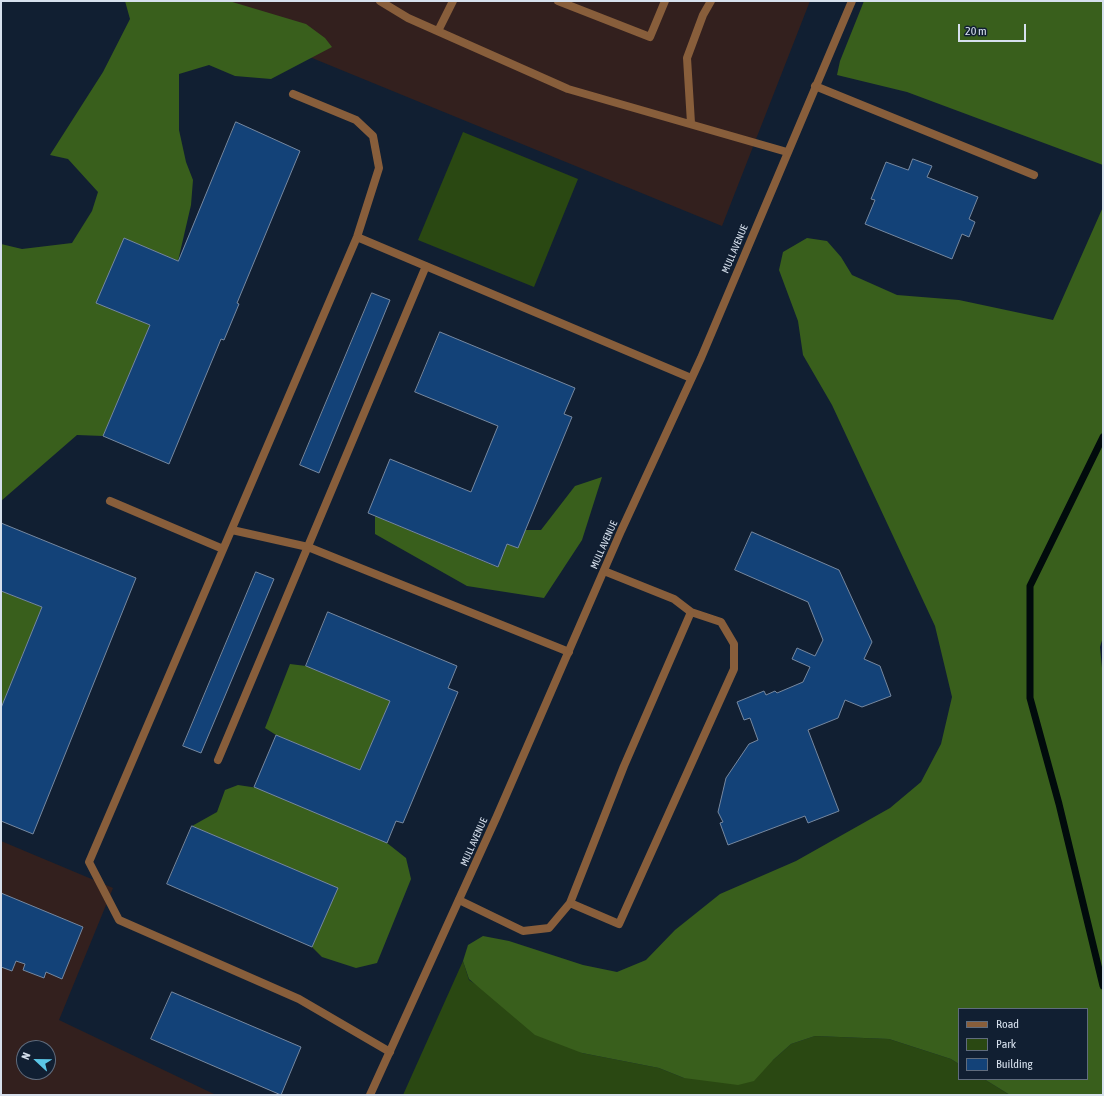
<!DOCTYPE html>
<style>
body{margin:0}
#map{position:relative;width:1104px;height:1096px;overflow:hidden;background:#111f32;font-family:"Asap Condensed",sans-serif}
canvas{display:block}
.frame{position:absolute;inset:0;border:2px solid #d6e0ed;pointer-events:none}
.legend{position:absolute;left:958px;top:1008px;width:130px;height:72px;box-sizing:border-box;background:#111f32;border:1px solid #606c7d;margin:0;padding:5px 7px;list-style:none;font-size:12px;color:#d6e0ed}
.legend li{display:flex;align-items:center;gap:8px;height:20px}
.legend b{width:20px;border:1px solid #606c7d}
.north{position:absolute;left:16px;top:1040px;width:40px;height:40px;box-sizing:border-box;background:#111f32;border:1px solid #606c7d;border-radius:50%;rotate:292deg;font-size:11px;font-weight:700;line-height:16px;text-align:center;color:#d6e0ed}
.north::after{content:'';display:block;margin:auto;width:14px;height:18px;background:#5bc7e7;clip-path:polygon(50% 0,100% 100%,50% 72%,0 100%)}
.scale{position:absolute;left:958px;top:24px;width:68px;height:18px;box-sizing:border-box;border:2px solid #d6e0ed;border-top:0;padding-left:5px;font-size:12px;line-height:14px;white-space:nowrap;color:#d6e0ed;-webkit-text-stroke:3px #111f32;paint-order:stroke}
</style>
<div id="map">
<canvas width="1104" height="1096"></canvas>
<div class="frame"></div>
<ul class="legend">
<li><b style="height:5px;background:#885e3b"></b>Road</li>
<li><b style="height:11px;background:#2a4812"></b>Park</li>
<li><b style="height:11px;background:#134278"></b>Building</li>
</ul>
<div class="north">N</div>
<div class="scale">20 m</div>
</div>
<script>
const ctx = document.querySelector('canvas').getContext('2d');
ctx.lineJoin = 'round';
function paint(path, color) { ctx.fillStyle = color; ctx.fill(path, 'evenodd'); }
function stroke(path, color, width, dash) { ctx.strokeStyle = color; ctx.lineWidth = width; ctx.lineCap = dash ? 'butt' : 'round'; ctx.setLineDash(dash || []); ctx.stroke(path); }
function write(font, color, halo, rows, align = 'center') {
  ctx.font = font + ' "Asap Condensed",sans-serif'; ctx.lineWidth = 3.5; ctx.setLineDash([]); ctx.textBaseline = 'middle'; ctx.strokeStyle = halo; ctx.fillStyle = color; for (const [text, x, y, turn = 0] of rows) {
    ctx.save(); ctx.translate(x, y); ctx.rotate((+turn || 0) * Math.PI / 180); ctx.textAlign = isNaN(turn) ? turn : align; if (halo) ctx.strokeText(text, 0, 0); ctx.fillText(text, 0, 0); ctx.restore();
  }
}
paint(new Path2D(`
 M173 1H810L722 226Z
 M1 841 113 888 59 1020 216 1095H1ZM24 1048H48V1072H24Z`), '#33201e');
paint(new Path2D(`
 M463 132 578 179 534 287 418 240Z
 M463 961 469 980 582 1053 659 1068 684 1078 773 1060 791 1044 815 1036 889 1039 951 1059 959 1064V1079H984L1010 1095H403Z`), '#2a4812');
paint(new Path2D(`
 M125 1H229L306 24 325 38 332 47 271 79 235 76 209 65 179 74V130L186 162 193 180 191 205 178 261 124 238 97 303 150 325 103 436 77 435 1 501V244L22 249 72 243 92 211 98 192 68 159 50 155 103 72 130 19Z
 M864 1H1103V165L907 92 837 75 840 61Z
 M1103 207V637L1100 647 1103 678V1095H1010L984 1079H1087V1009H959V1064L951 1059 889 1039 815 1036 791 1044 773 1060 754 1081 738 1085 684 1078 659 1068 582 1053 535 1035 469 979 463 961 468 945 483 936 509 941 583 965 617 972 646 960 675 930 720 894 796 861 890 808 921 782 941 744 952 697 935 626 832 405 803 355 798 321 779 270 783 252 807 238 827 241 841 257 852 275 897 295 959 300 1053 320Z
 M602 477 582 540 544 598 467 586 375 534V516L497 567 507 544 518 548 525 530H541L575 486Z
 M1 591 42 607 1 708Z
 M290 664 306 666 390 701 360 770 276 735 265 728Z
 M238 785 258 788 387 843 406 858 411 879 377 963 356 968 322 957 312 947 337 888 192 826 217 812 225 790Z`), '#395f1c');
stroke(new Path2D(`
 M1103 437 1030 586V698L1059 804 1103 986`), '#010b0c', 7);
const building = new Path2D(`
 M236 122 300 151 237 303 239 304 224 340 221 339 169 464 103 436 150 325 96 303 124 238 178 261Z
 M913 159 932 166 927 177 978 197 969 219 975 222 969 237 962 234 952 259 865 224 875 200 871 199 886 162 908 170Z
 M372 293 390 300 319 473 300 465Z
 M440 332 575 388 564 414 572 417 518 548 507 544 498 567 368 513 390 459 471 492 498 426 415 392Z
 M1 523 136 578 33 834 1 821V708L42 607 1 591Z
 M752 532 839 570 872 642 864 659 880 666 891 696 862 707 845 700 838 718 808 730 839 811 808 823 805 816 728 845 720 823 723 822 718 812 726 778 749 744 758 740 750 718 744 720 737 702 764 691 766 695 775 691 777 693 803 682 810 667 792 659 797 648 815 656 823 640 808 602 735 570Z
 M256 572 274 579 201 753 183 746Z
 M328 612 457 666 448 688 458 692 403 823 396 821 387 843 254 787 276 735 360 770 390 701 306 666Z
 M192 826 338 888 312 947 167 884Z
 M1 893 83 927 62 979 46 972 44 978 23 970 25 964 16 961 12 971 1 967Z
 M172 992 301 1047 281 1095 151 1039Z`);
paint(building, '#134278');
stroke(building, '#7688a0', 1);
stroke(new Path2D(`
 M380 1 408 18 568 89 787 152
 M558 1 650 37 665 1
 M438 31 453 1
 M815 86 1034 175
 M293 94 356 120 373 136 379 168 357 237 89 862 119 920 299 999 390 1052
 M691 123 687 58 703 15 711 1
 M357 237 691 378
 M110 501 223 549
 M232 530 308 547 569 652
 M218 760 426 266
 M459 900 523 931 549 928 570 903 624 766 691 612 674 599 604 571
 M570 903 619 924 734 669V644L721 622 691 612`), '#885e3b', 8);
stroke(new Path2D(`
 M370 1095 497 816 621 531 701 358 852 1`), '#885e3b', 8);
write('10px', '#d6e0ed', '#111f32', [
 ["MULL AVENUE",735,249,-67],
 ["MULL AVENUE",604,545,-66],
 ["MULL AVENUE",474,842,-66]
]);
</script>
